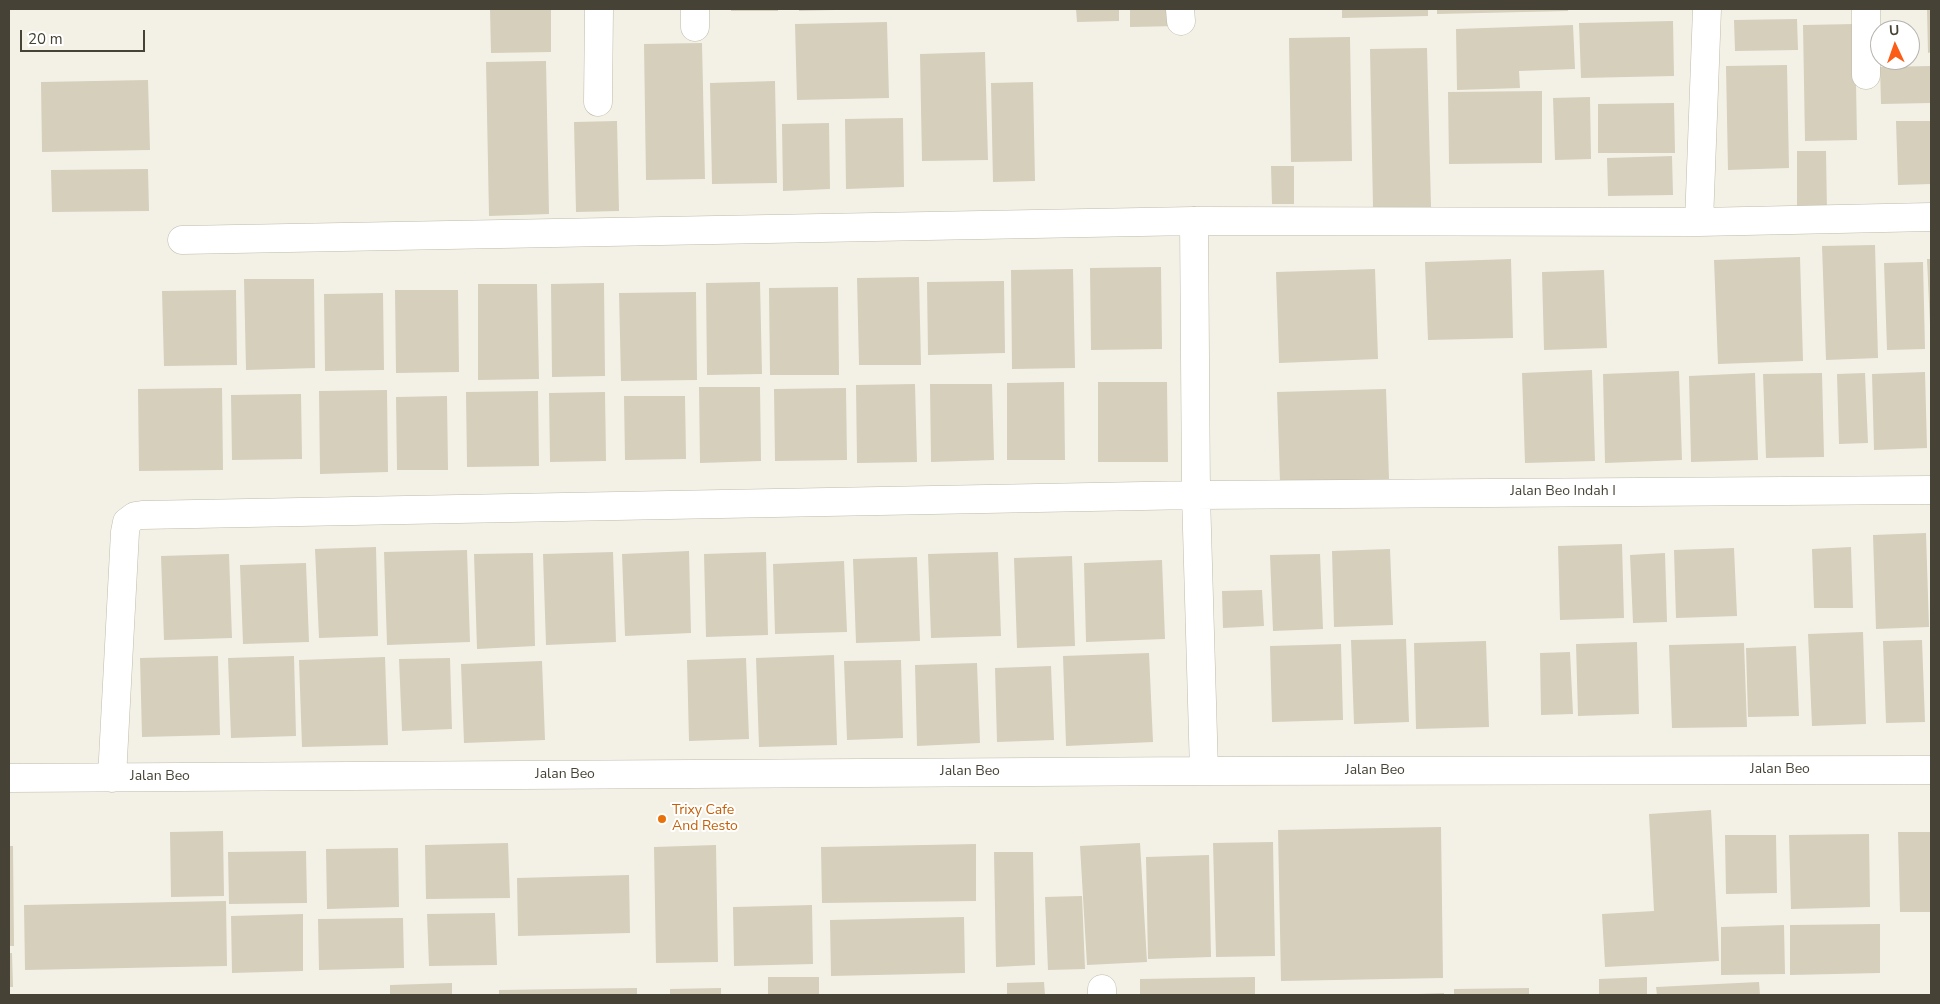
<!DOCTYPE html>
<style>
body{margin:0}
#map{position:relative;width:1940px;height:1004px;overflow:hidden;background:#f3f1e6;font-family:"Nunito Sans",sans-serif}
canvas{display:block}
.frame{position:absolute;inset:0;border:10px solid #464235;pointer-events:none}
.north{position:absolute;left:1870px;top:20px;width:50px;height:50px;box-sizing:border-box;background:#fff;border:1px solid #b5b3ae;border-radius:50%;rotate:357deg;font-size:14px;font-weight:700;line-height:20px;text-align:center;color:#464235}
.north::after{content:'';display:block;margin:auto;width:18px;height:22px;background:#fb5d16;clip-path:polygon(50% 0,100% 100%,50% 72%,0 100%)}
.scale{position:absolute;left:20px;top:30px;width:125px;height:22px;box-sizing:border-box;border:2px solid #464235;border-top:0;padding-left:6px;font-size:15px;line-height:18px;white-space:nowrap;color:#464235;-webkit-text-stroke:4px #fff;paint-order:stroke}
</style>
<div id="map">
<canvas width="1940" height="1004"></canvas>
<div class="frame"></div>
<div class="north">U</div>
<div class="scale">20 m</div>
</div>
<script>
const ctx = document.querySelector('canvas').getContext('2d');
ctx.lineJoin = 'round';
function paint(path, color) { ctx.fillStyle = color; ctx.fill(path, 'evenodd'); }
function stroke(path, color, width, dash) { ctx.strokeStyle = color; ctx.lineWidth = width; ctx.lineCap = dash ? 'butt' : 'round'; ctx.setLineDash(dash || []); ctx.stroke(path); }
function write(font, color, halo, rows, align = 'center') {
  ctx.font = font + ' "Nunito Sans",sans-serif'; ctx.lineWidth = 4; ctx.setLineDash([]); ctx.textBaseline = 'middle'; ctx.strokeStyle = halo; ctx.fillStyle = color; for (const [text, x, y, turn = 0] of rows) {
    ctx.save(); ctx.translate(x, y); ctx.rotate((+turn || 0) * Math.PI / 180); ctx.textAlign = isNaN(turn) ? turn : align; if (halo) ctx.strokeText(text, 0, 0); ctx.fillText(text, 0, 0); ctx.restore();
  }
}
paint(new Path2D(`
 M490 9H551V52L491 53Z
 M731 9H778V11H731Z
 M799 9H835V10L799 11Z
 M1076 9H1119V21L1077 22Z
 M1130 9H1176L1177 26 1130 27Z
 M1342 9H1428V16L1342 18Z
 M1437 9H1568V11L1437 14Z
 M1927 9H1931V52L1928 53Z
 M1797 19 1798 50 1735 51 1734 20Z
 M1673 21 1674 76 1581 78 1579 23Z
 M887 22 889 98 797 100 795 24Z
 M1855 24 1857 140 1805 141 1803 25Z
 M1573 25 1575 69 1519 71 1520 88 1457 90 1456 29Z
 M1350 37 1352 161 1291 162 1289 38Z
 M702 43 705 179 646 180 644 44Z
 M1427 48 1431 207 1373 208 1370 49Z
 M985 52 988 160 922 161 920 54Z
 M546 61 549 214 489 216 486 62Z
 M1787 65 1789 168 1728 170 1726 66Z
 M1931 66V103L1881 104 1880 67Z
 M148 80 150 150 42 152 41 82Z
 M775 81 777 183 712 184 710 83Z
 M1033 82 1035 181 993 182 991 83Z
 M1542 91V163L1449 164 1448 92Z
 M1590 97 1591 159 1555 160 1553 98Z
 M1674 103 1675 153H1598V104Z
 M903 118 904 187 846 189 845 119Z
 M617 121 619 211 576 212 574 122Z
 M1896 121H1931V184L1898 185Z
 M829 123 830 189 783 191 782 124Z
 M1797 151H1826L1827 213H1797Z
 M1672 156 1673 195 1608 196 1607 158Z
 M1271 166H1294V204H1272Z
 M148 169 149 211 52 212 51 170Z
 M1875 245 1878 358 1826 360 1822 246Z
 M1800 257 1803 361 1718 364 1714 260Z
 M1511 259 1513 338 1428 340 1425 262Z
 M1927 259H1931V325H1930Z
 M1923 262 1925 349 1887 350 1884 263Z
 M1161 267 1162 349 1091 350 1090 268Z
 M1073 269 1075 368 1012 369 1011 270Z
 M1375 269 1378 359 1279 363 1276 272Z
 M1604 270 1607 348 1544 350 1542 272Z
 M919 277 921 365H859L857 278Z
 M244 279H314L315 368 246 370Z
 M1004 281 1005 353 928 355 927 282Z
 M760 282 762 374 707 375 706 283Z
 M604 283 605 376 552 377 551 284Z
 M478 284H537L539 379 478 380Z
 M838 287 839 375H770L769 288Z
 M236 290 237 365 164 366 162 291Z
 M395 290H458L459 372 396 373Z
 M696 292 697 380 621 381 619 293Z
 M383 293 384 370 325 371 324 294Z
 M1592 370 1595 461 1525 463 1522 373Z
 M1679 371 1682 460 1605 463 1603 374Z
 M1925 372 1927 448 1874 450 1872 374Z
 M1755 373 1758 460 1691 462 1689 376Z
 M1822 373 1824 457 1766 458 1763 374Z
 M1865 373 1868 443 1839 444 1837 374Z
 M1064 382 1065 460H1007V383Z
 M1098 382H1167L1168 462H1098Z
 M915 384 917 462 857 463 856 385Z
 M930 384H992L994 460 931 462Z
 M699 387H760L761 461 700 463Z
 M222 388 223 470 139 471 138 389Z
 M846 388 847 460 775 461 774 389Z
 M1386 389 1389 479 1280 483 1277 392Z
 M387 390 388 472 320 474 319 391Z
 M538 391 539 466 467 467 466 392Z
 M605 392 606 461 550 462 549 393Z
 M301 394 302 459 232 460 231 395Z
 M447 396 448 470H397L396 397Z
 M624 396H685L686 459 625 460Z
 M1926 533 1929 627 1876 629 1873 535Z
 M1622 544 1624 618 1560 620 1558 546Z
 M376 547 378 636 319 638 315 549Z
 M1851 547 1853 608H1814L1812 549Z
 M1734 548 1737 616 1676 618 1674 550Z
 M1390 549 1393 625 1334 627 1332 551Z
 M467 550 470 642 387 645 384 552Z
 M689 551 691 633 625 636 622 554Z
 M613 552 616 642 546 645 543 554Z
 M766 552 768 635 706 637 704 554Z
 M998 552 1001 636 931 638 928 554Z
 M533 553 535 646 477 649 474 554Z
 M1665 553 1667 622 1633 623 1630 555Z
 M229 554 232 638 164 640 161 556Z
 M1320 554 1323 629 1273 631 1270 555Z
 M1072 556 1075 646 1017 648 1014 558Z
 M917 557 920 641 856 643 853 559Z
 M1162 560 1165 639 1086 642 1084 563Z
 M844 561 847 632 775 634 773 564Z
 M306 563 309 642 243 644 240 565Z
 M1262 590 1264 626 1223 628 1222 591Z
 M1863 632 1866 724 1812 726 1808 634Z
 M1406 639 1409 722 1354 724 1351 640Z
 M1922 640 1925 722 1886 723 1883 641Z
 M1486 641 1489 727 1416 729 1414 643Z
 M1637 642 1639 714 1578 716 1576 644Z
 M1744 643 1747 727 1672 728 1669 645Z
 M1341 644 1343 720 1272 722 1270 646Z
 M1796 646 1799 716 1748 717 1746 648Z
 M1570 652 1573 714 1541 715 1540 653Z
 M1149 653 1153 742 1066 746 1063 656Z
 M834 655 837 745 759 747 756 658Z
 M218 656 220 735 142 737 140 658Z
 M294 656 296 736 231 738 228 658Z
 M385 657 388 745 302 747 299 660Z
 M450 658 452 729 402 731 399 659Z
 M746 658 749 739 689 741 687 660Z
 M901 660 903 738 847 740 844 661Z
 M542 661 545 740 464 743 461 664Z
 M977 663 980 743 917 746 915 665Z
 M1051 666 1054 740 997 742 995 668Z
 M1711 810 1719 961 1605 967 1602 914 1654 911 1649 814Z
 M1441 827 1443 978 1281 981 1278 830Z
 M223 831 224 896 171 897 170 832Z
 M1898 832H1931V912H1900Z
 M1869 834 1870 907 1791 909 1789 835Z
 M1725 835H1776L1777 893 1726 894Z
 M1273 842 1275 956 1216 957 1213 843Z
 M508 843 510 898 426 899 425 845Z
 M1140 843 1147 962 1087 965 1080 846Z
 M976 844V901L822 903 821 847Z
 M716 845 718 962 656 963 654 847Z
 M9 846H13L14 946H9Z
 M398 848 399 907 327 909 326 849Z
 M306 851 307 903 229 904 228 852Z
 M994 852H1033L1035 965 996 967Z
 M1209 855 1211 957 1148 959 1146 857Z
 M629 875 630 933 518 936 517 878Z
 M1082 896 1085 969 1048 970 1045 897Z
 M226 901 227 966 25 970 24 905Z
 M812 905 813 964 734 966 733 907Z
 M495 913 497 965 429 966 427 914Z
 M303 914V971L232 973 231 916Z
 M964 917 965 973 831 976 830 920Z
 M403 918 404 968 319 970 318 919Z
 M1880 924V973L1790 975V925Z
 M1784 925 1785 974 1721 975V927Z
 M9 953H12L13 987H9Z
 M768 977H819V995H768Z
 M1255 977V995H1140V979Z
 M1647 977V995H1599V979Z
 M1044 982 1045 995H1007V983Z
 M1759 982 1760 995H1657L1656 987Z
 M452 983V995H390V985Z
 M637 988V995H499V990Z
 M721 988V995H670V989Z
 M1529 988V995H1454V989Z
 M1444 993V995H1418V994Z`), '#d5cfbc');
const minor = new Path2D(`
 M1180 9 1181 21
 M695 27V9
 M1866 75V9
 M598 102 599 9
 M1194 221 1196 495 1204 771
 M1699 222 1707 9
 M182 240 1194 221 1699 222 1931 217
 M9 778 1204 771 1931 770
 M112 778 125 532 127 522 135 516 142 515 1196 495 1931 490
 M1102 989V995`);
stroke(minor, '#bfbba9', 29);
stroke(minor, '#fff', 28);
for (const [x, y, r, color] of [
 [662,819,5,"#e8710a"]
]) { const dot = new Path2D(); dot.arc(x, y, r, 0, 2 * Math.PI); ctx.fillStyle = color; ctx.fill(dot); stroke(dot, '#fff', 2); }
write('14px', '#464235', '#fff', [
 ["Jalan Beo Indah I",1563,492],
 ["Jalan Beo",1780,770],
 ["Jalan Beo",1375,771],
 ["Jalan Beo",970,772],
 ["Jalan Beo",565,775],
 ["Jalan Beo",160,777]
]);
write('14px', '#c56008', '#fff', [
 ["Trixy Cafe",672,811],
 ["And Resto",672,827]
], 'left');
</script>
